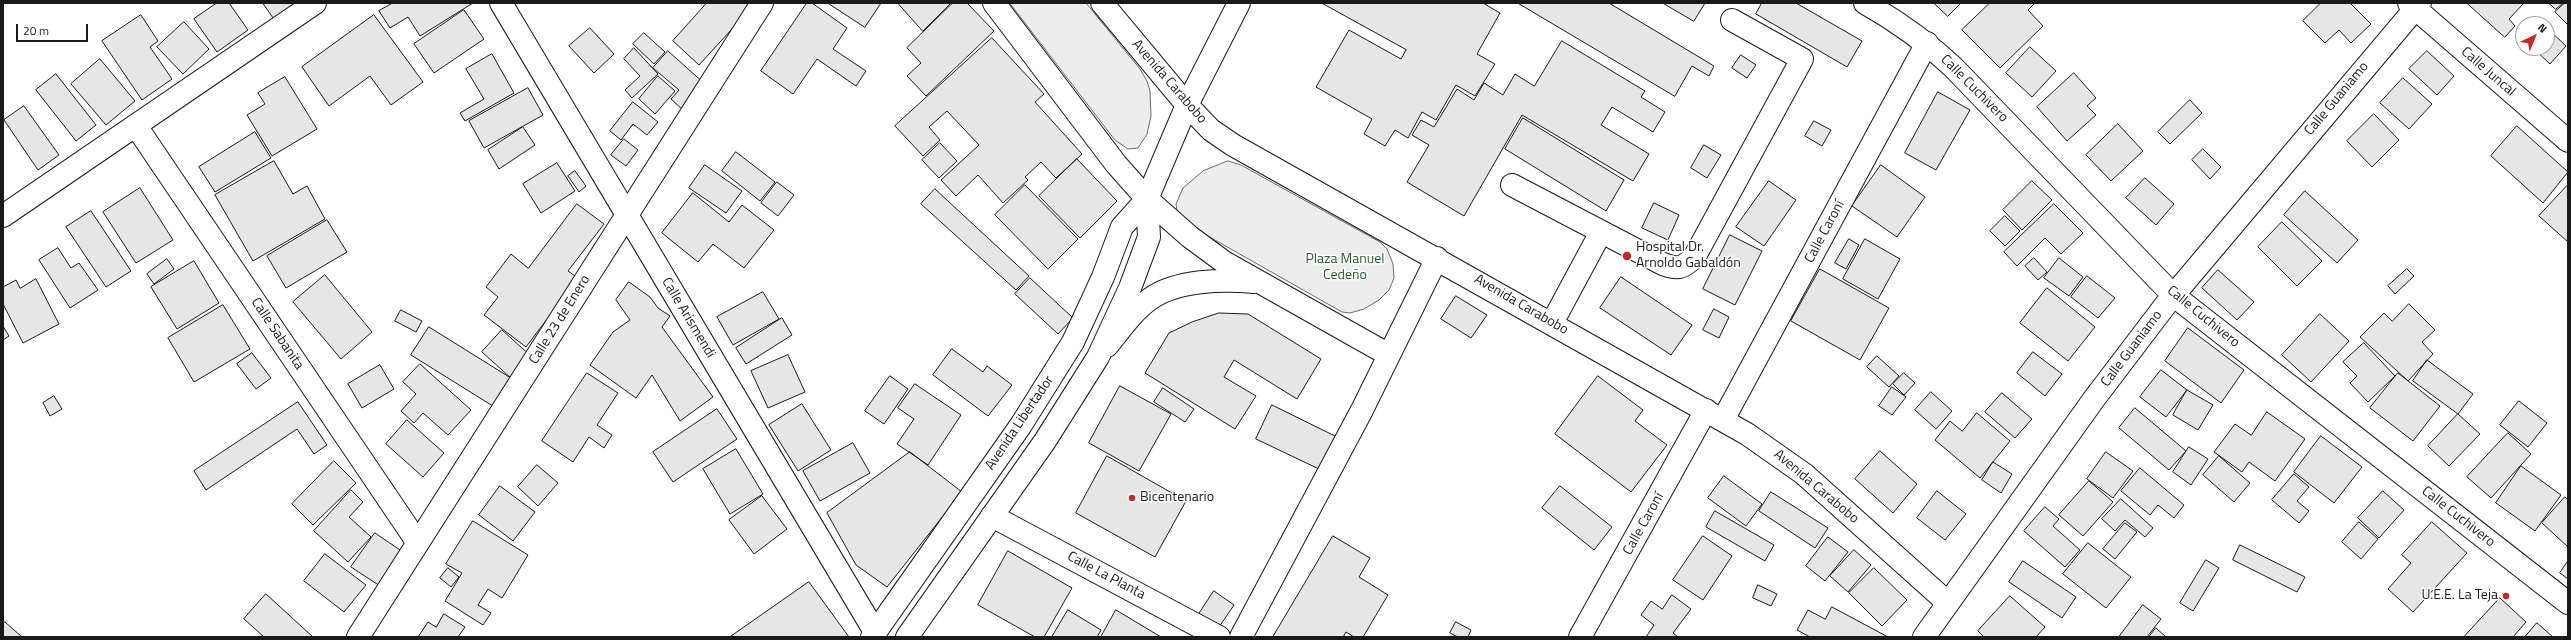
<!DOCTYPE html>
<meta charset="utf-8">
<style>
body{margin:0}
#map{position:relative;width:2571px;height:640px;overflow:hidden;background:#fff;font-family:"Titillium Web",sans-serif}
canvas{display:block}
.frame{position:absolute;inset:0;border:4px solid #1a1a1a;pointer-events:none}
.north{position:absolute;left:2515px;top:16px;width:40px;height:40px;box-sizing:border-box;background:#fff;border:1px solid #a3a3a3;border-radius:50%;rotate:44deg;font-size:11px;font-weight:700;line-height:16px;text-align:center;color:#1a1a1a}
.north::after{content:'';display:block;margin:auto;width:14px;height:18px;background:#c62828;clip-path:polygon(50% 0,100% 100%,50% 72%,0 100%)}
.scale{position:absolute;left:16px;top:24px;width:72px;height:18px;box-sizing:border-box;border:2px solid #1a1a1a;border-top:0;padding-left:5px;font-size:12px;line-height:14px;white-space:nowrap;color:#1a1a1a;-webkit-text-stroke:3px #fff;paint-order:stroke}
</style>
<div id="map">
<canvas width="2571" height="640"></canvas>
<div class="frame"></div>
<div class="north">N</div>
<div class="scale">20 m</div>
</div>
<script>
const ctx = document.querySelector('canvas').getContext('2d');
ctx.lineJoin = 'round';
function paint(path, color) { ctx.fillStyle = color; ctx.fill(path, 'evenodd'); }
function stroke(path, color, width, dash) { ctx.strokeStyle = color; ctx.lineWidth = width; ctx.lineCap = dash ? 'butt' : 'round'; ctx.setLineDash(dash || []); ctx.stroke(path); }
function write(font, color, halo, rows, align = 'center') {
  ctx.font = font + ' "Titillium Web",sans-serif'; ctx.lineWidth = 3; ctx.setLineDash([]); ctx.textBaseline = 'middle'; ctx.strokeStyle = halo; ctx.fillStyle = color; for (const [text, x, y, turn = 0] of rows) {
    ctx.save(); ctx.translate(x, y); ctx.rotate((+turn || 0) * Math.PI / 180); ctx.textAlign = isNaN(turn) ? turn : align; if (halo) ctx.strokeText(text, 0, 0); ctx.fillText(text, 0, 0); ctx.restore();
  }
}
const built = new Path2D(`
 M1010 3H1086L1140 69 1147 81 1150 91 1151 116 1147 134 1138 148 1128 149 1115 140Z
 M1228 161 1241 165 1380 242 1387 249 1393 264 1394 278 1389 290 1379 300 1364 309 1350 313 1342 312 1192 227 1177 211 1176 204 1183 188 1203 171Z`);
paint(built, '#ededed');
stroke(built, '#6a6a6a', 1);
const building = new Path2D(`
 M217 3H229L248 30 217 52 194 19Z
 M263 3H298L275 20Z
 M393 3H473L420 36 408 17 390 28 379 11Z
 M707 3H749L753 6 699 65 673 41Z
 M807 3H812L847 28 833 49 866 71 856 86 817 59 793 94 761 71Z
 M828 3H881L865 27Z
 M898 3H951L923 31Z
 M953 3H967L994 31 926 96 907 76 921 63 907 48Z
 M1322 3H1483L1500 13 1477 54 1495 64 1475 96 1456 85 1436 120 1422 112 1408 138 1395 130 1385 146 1364 134 1372 119 1316 87 1349 30 1401 59 1406 50Z
 M1518 3H1609L1714 66 1709 76 1692 66 1675 96Z
 M1663 3H1705L1694 21Z
 M1762 3H1796L1862 41 1847 67 1756 14Z
 M1934 3H1961L1948 16Z
 M1990 3H2035L2028 10 2043 26 2000 68 1962 30Z
 M2321 3H2350L2371 24 2351 43 2339 30 2325 43 2303 21Z
 M2467 3H2524L2509 19 2515 26 2505 37Z
 M2549 3H2563L2556 9Z
 M2565 3H2568V25L2555 12Z
 M464 10 484 39 434 73 414 44Z
 M141 15 158 41 150 47 172 79 142 100 102 41Z
 M374 15 423 82 391 105 370 76 329 106 302 67Z
 M184 22 209 49 183 74 157 47Z
 M590 28 614 54 594 73 569 46Z
 M2547 28 2566 46 2550 64 2533 48H2547Z
 M644 33 665 52 654 64 633 44Z
 M992 38 1044 94 1035 102 1082 154 1056 178 1041 162 1025 177 1028 180 1003 203 978 175 956 196 941 180 979 145 947 111 929 127 940 140 923 156 895 126Z
 M1562 41 1645 91 1641 97 1665 112 1653 132 1612 107 1601 125 1649 154 1633 181 1522 115 1464 216 1407 182 1429 145 1412 135 1421 120 1434 127 1457 89 1474 100 1484 83 1503 95 1515 74 1534 86Z
 M2030 47 2056 71 2032 97 2006 73Z
 M634 48 658 74 632 98 625 90 640 76 624 59Z
 M668 51 706 85 684 111 671 99 679 90 653 68Z
 M2427 51 2454 76 2437 95 2409 69Z
 M492 54 514 93 465 121 460 113 484 99 466 69Z
 M1741 55 1756 65 1747 78 1732 68Z
 M100 59 135 101 106 125 71 84Z
 M2074 73 2096 98 2087 106 2096 115 2067 141 2037 107Z
 M56 74 96 125 76 141 36 90Z
 M658 76 675 91 655 114 639 99Z
 M285 77 317 129 272 156 247 115 265 104 258 93Z
 M2403 78 2432 104 2409 129 2380 103Z
 M528 88 543 115 484 148 469 121Z
 M1938 92 1970 110 1936 170 1905 153Z
 M2190 100 2202 113 2170 144 2158 132Z
 M633 102 658 122 647 135 633 124 621 140 610 131Z
 M24 106 59 155 38 170 4 120Z
 M2374 114 2399 140 2372 167 2347 141Z
 M1523 118 1624 180 1606 211 1505 149Z
 M1814 121 1831 130 1822 146 1805 136Z
 M2118 124 2143 151 2111 181 2086 155Z
 M2517 126 2568 172 2543 203 2491 156Z
 M523 127 535 145 499 169 488 150Z
 M255 132 271 158 215 192 199 167Z
 M624 139 638 150 626 166 611 155Z
 M940 143 957 161 939 178 922 160Z
 M1704 145 1721 155 1707 178 1691 168Z
 M2203 149 2221 167 2210 179 2192 160Z
 M736 152 775 182 760 201 722 171Z
 M1077 159 1117 201 1080 238 1039 196Z
 M274 161 293 194 307 186 325 219 253 261 215 195Z
 M557 163 575 191 541 213 523 184Z
 M705 165 742 191 726 213 689 188Z
 M1881 165 1925 197 1897 237 1852 206Z
 M575 171 586 186 579 192 568 176Z
 M2145 178 2174 204 2156 225 2126 198Z
 M1769 181 1796 200 1764 246 1736 227Z
 M2032 181 2052 200 2022 230 2003 210Z
 M777 182 794 195 778 216 761 203Z
 M1025 185 1078 239 1048 269 995 215Z
 M2567 186 2568 187V242L2539 216Z
 M140 188 173 240 136 263 103 212Z
 M935 189 1029 276 1016 290 921 204Z
 M2305 191 2358 240 2337 263 2284 215Z
 M693 193 729 222 742 205 774 230 744 268 713 244 698 262 662 233Z
 M1654 203 1679 215 1668 240 1642 228Z
 M577 204 604 224 568 271 578 278 526 347 484 315 498 297 486 287 511 254 528 268Z
 M2054 204 2083 233 2061 254 2045 238 2017 266 2004 252Z
 M91 211 131 271 106 287 66 227Z
 M2005 216 2020 231 2005 246 1990 231Z
 M327 220 347 252 286 288 267 256Z
 M2282 222 2322 261 2297 286 2258 247Z
 M1730 235 1762 251 1735 305 1703 289Z
 M1849 239 1859 245 1846 269 1835 263Z
 M1865 239 1900 259 1878 299 1843 279Z
 M58 248 71 268 79 263 98 290 70 308 39 260Z
 M2034 258 2047 272 2038 280 2025 266Z
 M2059 258 2083 277 2069 296 2044 278Z
 M167 259 174 269 154 284 147 274Z
 M194 261 219 303 177 329 151 287Z
 M1820 269 1889 308 1860 360 1791 321Z
 M2407 269 2414 276 2395 294 2388 286Z
 M2218 270 2254 302 2237 320 2202 288Z
 M325 275 372 332 341 359 293 302Z
 M2087 276 2115 298 2098 318 2071 297Z
 M1621 277 1692 325 1671 355 1600 308Z
 M1030 278 1073 318 1058 334 1015 294Z
 M36 279 59 324 23 343 3 304V287L16 280 20 288Z
 M629 282 650 297 658 308 670 316 662 327 713 397 680 421 652 375 636 398 590 365 613 332 630 320 616 300Z
 M2047 288 2095 327 2068 361 2020 323Z
 M763 292 779 319 733 345 717 317Z
 M1456 296 1487 315 1471 338 1441 319Z
 M2409 304 2435 330 2422 342 2433 354 2408 381 2360 337 2384 313 2392 321Z
 M223 305 250 349 194 382 168 338Z
 M1714 309 1729 317 1719 338 1703 330Z
 M401 310 422 321 416 332 395 321Z
 M1219 313 1248 314 1321 359 1297 399 1234 360 1224 377 1256 396 1235 429 1145 373 1169 333 1192 322Z
 M2320 314 2349 341 2311 382 2282 355Z
 M782 318 792 335 746 364 736 348Z
 M3 326 9 336 3 340Z
 M429 327 514 380 496 408 411 355Z
 M2188 328 2244 370 2221 403 2165 361Z
 M502 330 532 357 512 379 482 352Z
 M2364 343 2395 376 2368 402 2350 383 2357 376 2343 362Z
 M952 349 983 372 987 366 1012 385 988 416 933 375Z
 M2033 352 2062 374 2045 396 2017 373Z
 M252 353 271 378 256 389 237 364Z
 M788 355 805 392 768 408 751 371Z
 M1877 356 1899 376 1889 387 1867 367Z
 M2427 360 2473 394 2458 414 2413 381Z
 M420 364 471 410 448 435 423 413 414 423 401 411 416 394 403 382Z
 M380 365 394 389 362 408 348 384Z
 M2161 370 2187 390 2166 417 2140 397Z
 M587 373 618 393 597 425 612 435 604 448 589 437 573 462 542 441Z
 M1904 373 1915 383 1904 395 1893 384Z
 M2398 373 2440 406 2413 441 2370 408Z
 M890 376 908 389 884 424 865 411Z
 M1598 376 1643 410 1635 421 1667 445 1631 492 1555 434Z
 M915 384 961 415 928 465 897 444 914 419 898 408Z
 M1120 386 1171 414 1139 471 1089 443Z
 M1892 387 1906 397 1892 415 1879 406Z
 M1163 388 1194 409 1185 422 1154 402Z
 M2187 390 2213 405 2198 430 2173 415Z
 M1931 392 1952 411 1936 429 1915 410Z
 M2002 393 2032 419 2015 438 1985 412Z
 M54 396 62 409 50 416 43 403Z
 M2519 401 2547 423 2528 447 2500 425Z
 M298 402 327 445 314 454 297 429 206 490 194 471Z
 M802 404 831 450 798 471 769 425Z
 M1272 405 1337 437 1321 470 1256 439Z
 M2135 408 2186 451 2169 470 2119 428Z
 M717 409 737 439 673 482 653 452Z
 M2267 412 2305 439 2275 481 2249 462 2242 472 2214 452 2235 424 2251 435Z
 M1977 413 2010 441 1980 478 1935 440 1950 421 1962 431Z
 M2458 414 2480 434 2449 466 2428 446Z
 M407 420 444 453 423 477 386 444Z
 M2508 433 2531 454 2491 498 2467 477Z
 M2321 436 2362 467 2334 503 2294 472Z
 M853 443 870 473 820 501 803 471Z
 M2189 447 2208 459 2191 485 2173 472Z
 M736 449 763 494 730 514 703 469Z
 M1880 451 1917 484 1893 513 1855 479Z
 M910 452 962 492 887 587 856 565 827 513Z
 M2106 452 2133 471 2113 498 2087 479Z
 M1107 456 1186 501 1155 557 1076 513Z
 M2219 456 2250 483 2234 502 2203 475Z
 M334 461 356 483 313 525 292 504Z
 M1993 462 2012 474 2001 493 1982 480Z
 M537 465 558 483 538 506 518 487Z
 M2521 466 2561 495 2535 531 2496 503Z
 M2140 468 2184 505 2174 518 2158 505 2150 515 2121 491Z
 M2294 474 2309 487 2297 501 2309 511 2299 523 2272 500Z
 M1724 476 1762 504 1746 526 1708 498Z
 M2089 481 2113 502 2083 536 2059 515Z
 M500 486 535 512 513 541 479 515Z
 M1560 486 1612 527 1594 550 1542 508Z
 M351 490 363 502 349 517 371 537 348 562 314 531Z
 M1937 491 1966 514 1945 540 1917 518Z
 M2383 491 2404 510 2379 538 2358 518Z
 M1771 492 1828 528 1815 548 1759 511Z
 M762 496 787 529 754 554 729 520Z
 M2565 497 2568 500V547L2542 523Z
 M2121 499 2153 528 2145 537 2125 520 2115 531 2102 519Z
 M2045 507 2059 519 2053 526 2080 550 2065 567 2024 531Z
 M1715 511 1774 545 1765 561 1706 527Z
 M473 521 528 555 502 598 488 589 478 605 491 613 483 625 445 601 462 573 446 564Z
 M2359 522 2378 539 2361 559 2342 542Z
 M2432 522 2467 553 2413 612 2388 589 2411 563 2402 555Z
 M2125 523 2137 532 2115 559 2103 549Z
 M375 533 406 554 383 588 351 567Z
 M1333 536 1370 558 1359 577 1388 595 1363 637H1354L1346 632 1343 637H1273Z
 M1703 536 1732 556 1703 600 1673 580Z
 M1828 537 1848 552 1825 581 1806 566Z
 M2088 543 2131 577 2106 608 2063 574Z
 M2240 545 2305 577 2297 592 2233 560Z
 M1854 550 1871 565 1848 592 1830 576Z
 M1008 551 1072 588 1044 637H1035L978 605Z
 M325 554 366 585 344 612 304 581Z
 M2206 560 2219 568 2193 611 2180 603Z
 M2023 561 2076 597 2062 618 2009 582Z
 M2568 561V579L2560 573Z
 M448 568 459 577 451 587 440 578Z
 M1874 568 1907 600 1882 626 1849 593Z
 M809 582 849 637H730Z
 M1758 585 1777 594 1771 606 1753 598Z
 M1214 591 1234 605 1217 630 1197 617Z
 M266 594 313 637H264L244 619Z
 M1672 595 1691 609 1673 633 1678 637H1646L1654 625 1641 615 1651 601 1662 609Z
 M2010 596 2045 627 2036 637H1984L1978 631Z
 M2500 598 2526 622 2513 637H2464Z
 M2143 605 2161 619 2147 637H2119Z
 M1832 607 1888 637H1810L1797 630 1808 610 1825 619Z
 M1068 610 1101 630 1097 637H1052Z
 M1116 610 1161 637H1101Z
 M444 614 465 627 458 637H418L428 622 436 627Z
 M5 622 22 637H3V624Z
 M1456 622 1471 630 1468 637H1458L1450 633Z
 M2537 623 2553 637H2525Z
 M2156 628 2166 637H2149Z`);
paint(building, '#e6e6e6');
stroke(building, '#1a1a1a', 1);
const minor = new Path2D(`
 M501 3 875 632
 M1239 3 1187 105 1211 130 1233 145 1747 434 1804 474 1948 603
 M1865 3C1897 21 1925 41 1953 67L2173 295 2568 603
 M2409 3 2568 141
 M136 126 418 543
 M1512 185 1663 264C1678 270 1684 268 1695 256L1802 59 1732 20
 M1147 199 1190 237 1224 262 1389 355
 M3 216 315 3
 M1552 323 1601 232
 M1107 346C1120 330 1133 311 1150 299 1176 280 1223 279 1254 282
 M1723 420 1927 43
 M992 516 1219 637
 M358 637 762 3
 M1241 637 1362 410 1437 258
 M1580 637 1706 410
 M1924 637 2094 399 2167 303 2420 3`);
const highway = new Path2D(`
 M994 3 1116 164 1147 199
 M872 637 1021 425 1073 342 1103 277 1122 227 1147 199 1187 105 1102 3
 M907 637 1045 441 1098 357 1130 288 1149 237 1147 199`);
stroke(minor, '#1a1a1a', 24);
stroke(highway, '#1a1a1a', 24);
stroke(minor, '#fff', 22);
stroke(highway, '#fff', 22);
for (const [x, y, r, color] of [
 [1627,256,5,"#c62828"],
 [1132,498,4,"#c62828"],
 [2506,596,4,"#c62828"]
]) { const dot = new Path2D(); dot.arc(x, y, r, 0, 2 * Math.PI); ctx.fillStyle = color; ctx.fill(dot); stroke(dot, '#fff', 1.5); }
write('14px', '#1a1a1a', '#fff', [
 ["Calle Juncal",2488,72,41],
 ["Avenida Carabobo",1169,82,49],
 ["Calle Cuchivero",1974,89,45],
 ["Calle Guaniamo",2337,99,-50],
 ["Calle Caroní",1825,232,-62],
 ["Avenida Carabobo",1521,305,30],
 ["Calle Cuchivero",2203,317,39],
 ["Calle Arismendi",688,318,59],
 ["Calle 23 de Enero",560,320,-58],
 ["Calle Sabanita",277,334,56],
 ["Calle Guaniamo",2132,349,-53],
 ["Avenida Libertador",1020,423,-56],
 ["Avenida Carabobo",1816,487,40],
 ["Calle Cuchivero",2458,517,38],
 ["Calle Caroní",1644,524,-61],
 ["Calle La Planta",1106,576,28]
]);
write('14px', '#1a1a1a', '#fff', [
 ["Hospital Dr.",1636,248],
 ["Arnoldo Gabaldón",1636,264],
 ["Bicentenario",1140,498],
 ["U.E.E. La Teja",2498,596,"right"]
], 'left');
write('14px', '#2b5a34', '#fff', [
 ["Plaza Manuel",1345,260],
 ["Cedeño",1345,276]
]);
</script>
